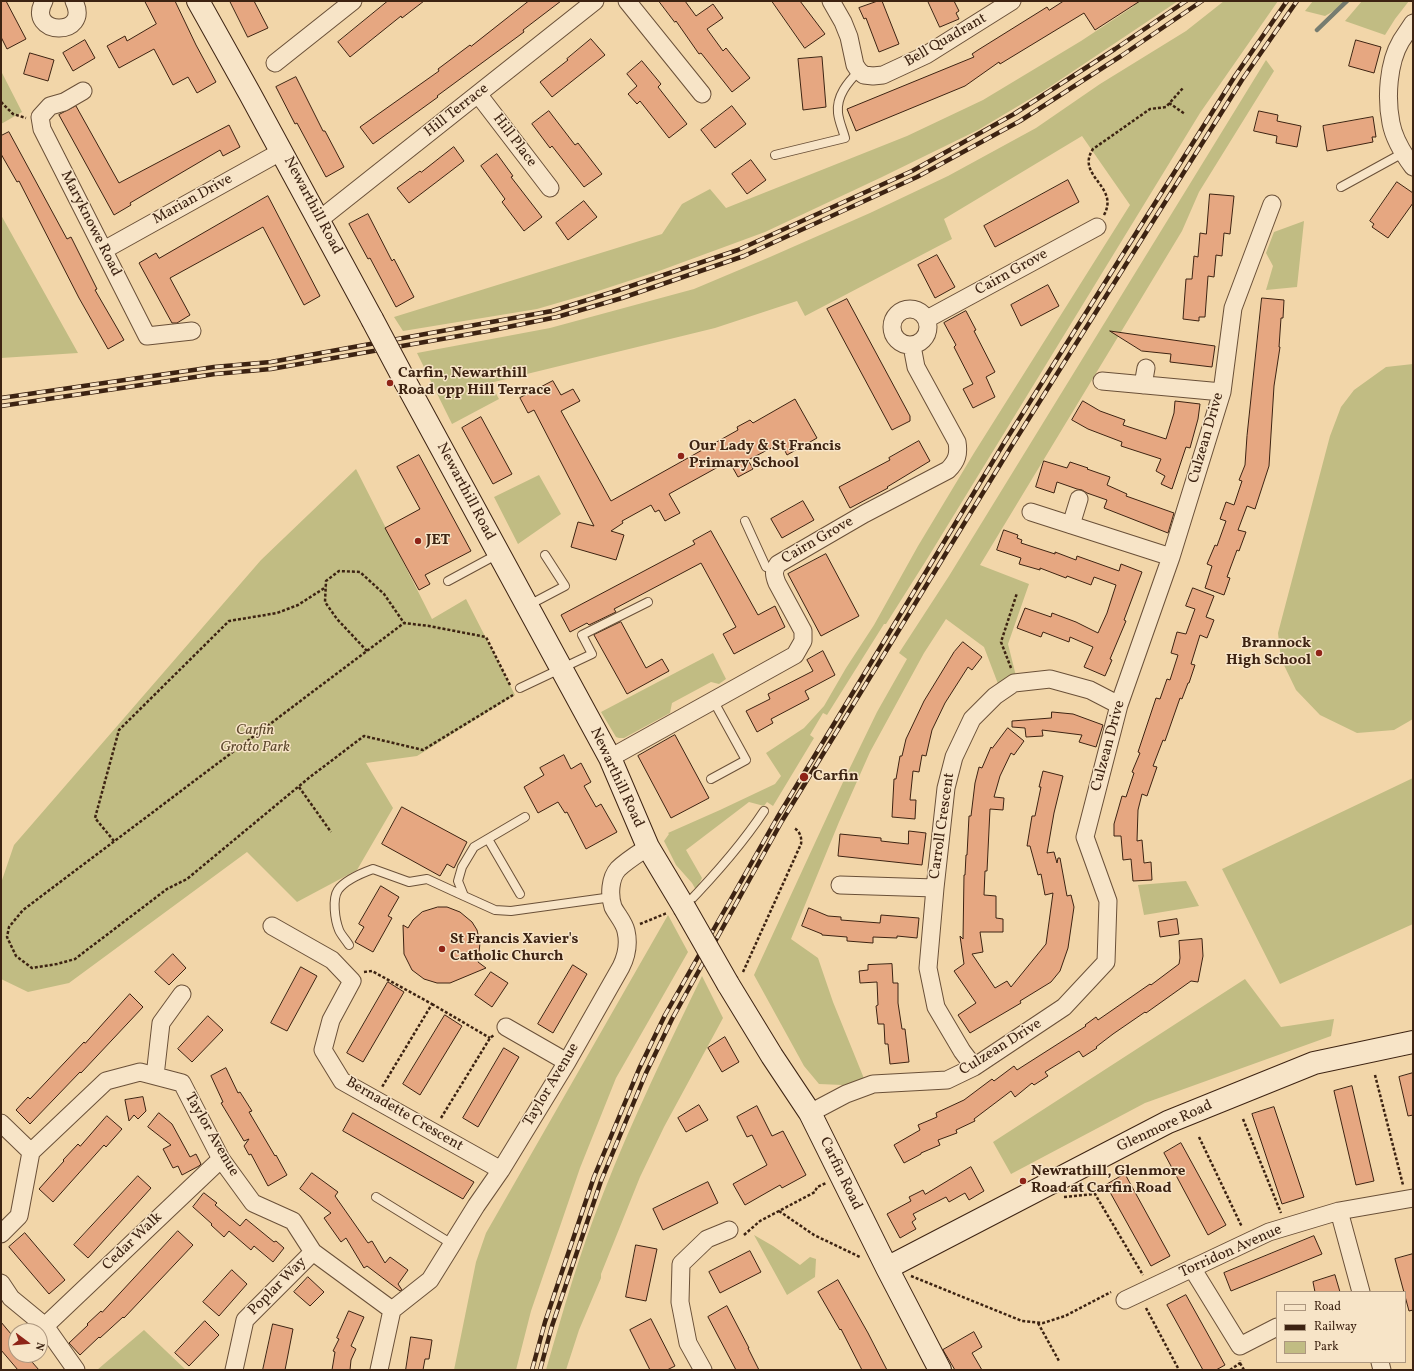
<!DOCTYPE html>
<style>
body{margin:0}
#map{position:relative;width:1414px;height:1371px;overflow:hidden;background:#f2d6a9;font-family:Vollkorn,serif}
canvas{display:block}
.frame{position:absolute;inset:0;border:2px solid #3d2312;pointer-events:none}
.legend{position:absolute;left:1276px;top:1291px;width:130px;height:72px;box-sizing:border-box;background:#f7e4c7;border:1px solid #ad977f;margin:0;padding:5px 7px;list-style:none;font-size:12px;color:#3d2312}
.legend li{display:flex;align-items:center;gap:8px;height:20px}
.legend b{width:20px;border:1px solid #ad977f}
.north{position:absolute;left:8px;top:1323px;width:40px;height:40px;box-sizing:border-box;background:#f7e4c7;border:1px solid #ad977f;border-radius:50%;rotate:106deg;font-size:11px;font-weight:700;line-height:16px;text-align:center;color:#3d2312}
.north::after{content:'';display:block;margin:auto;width:14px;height:18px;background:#8f2418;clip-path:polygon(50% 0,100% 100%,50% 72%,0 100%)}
</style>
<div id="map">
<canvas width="1414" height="1371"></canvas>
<div class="frame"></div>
<ul class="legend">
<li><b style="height:5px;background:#f7e4c7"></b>Road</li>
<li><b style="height:5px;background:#3d2312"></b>Railway</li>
<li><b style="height:11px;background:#c1bc83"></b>Park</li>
</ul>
<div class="north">N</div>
</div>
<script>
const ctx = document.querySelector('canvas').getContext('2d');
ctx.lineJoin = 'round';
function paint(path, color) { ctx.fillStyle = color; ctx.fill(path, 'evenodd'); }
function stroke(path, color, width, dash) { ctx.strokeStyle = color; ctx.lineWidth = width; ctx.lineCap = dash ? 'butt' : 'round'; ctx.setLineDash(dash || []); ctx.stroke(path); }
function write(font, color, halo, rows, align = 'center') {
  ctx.font = font + ' Vollkorn,serif'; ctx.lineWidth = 3; ctx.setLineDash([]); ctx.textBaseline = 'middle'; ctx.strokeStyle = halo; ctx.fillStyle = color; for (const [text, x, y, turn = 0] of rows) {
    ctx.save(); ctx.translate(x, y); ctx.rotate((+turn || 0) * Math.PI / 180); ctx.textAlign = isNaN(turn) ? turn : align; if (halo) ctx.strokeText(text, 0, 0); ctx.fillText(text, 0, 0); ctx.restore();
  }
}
paint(new Path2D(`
 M1131 1H1178L1045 90 978 130 882 177 765 232 659 271 592 293 537 309 403 331 394 317 662 234 682 204 710 189 726 208 907 136 983 100 1081 41 1134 6Z
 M1224 1H1278L1200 113 927 559 886 624H884L827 715 823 713 810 735 814 738 773 806 767 802 764 806 749 802 686 850 702 878 696 890 692 883 676 865 664 841 669 834 668 833 720 810 775 784 781 776 766 753 804 728 824 706 846 668 874 625 918 546 974 453 1130 205 1082 136 944 219 952 239 805 316 797 301 715 328 490 383 499 399 452 424 417 353 550 328 694 289 770 257 870 213 948 176 1036 128 1100 84 1186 31Z
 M1313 1H1351L1325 16 1305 11Z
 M1362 1H1409L1395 19 1385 35 1345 21Z
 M1266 60 1274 71 1199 192 1182 231 980 565 1029 584 1008 644 1017 680 1000 689 984 647 946 619 924 653 870 752 839 822 791 939 818 958 833 1002 865 1081 843 1085 819 1084 804 1066 754 975 844 780 877 712 907 659 899 653 949 576Z
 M1 71 22 112 1 124Z
 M1 215 78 353 1 358Z
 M1304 221 1297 287 1266 290 1273 266 1266 253 1274 232Z
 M1413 364V719L1394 730 1357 733 1320 715 1296 690 1281 659 1278 633 1330 436 1341 407 1354 390 1386 367Z
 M356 469 432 619 466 599 515 695 417 756 366 763 393 808 357 870 297 902 247 852 69 983 28 992 1 979V883L14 845 261 560Z
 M539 475 561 514 518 544 494 497Z
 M713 653 726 679 719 684 711 682 672 703 670 713 624 738H619L616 737 601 712Z
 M1413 778V924L1280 984 1222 869Z
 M1186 881 1199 906 1144 915 1138 885Z
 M668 915 688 952 616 1078 580 1168 531 1311 516 1370H454L476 1262 486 1233Z
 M702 976 723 1018 664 1127 640 1177 601 1274V1278L579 1330 566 1370H546C563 1311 580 1251 603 1194 632 1120 667 1048 702 976Z
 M1245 979 1281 1027 1334 1019 1331 1036 1145 1103 1011 1174 993 1142Z
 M754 1235 773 1246 800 1265 810 1257 816 1259 815 1277 787 1295Z
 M144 1330 186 1370H97Z`), '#c1bc83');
stroke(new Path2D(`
 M1317 30 1347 1`), '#767c70', 4.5);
const building = new Path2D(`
 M1 1H6L26 39 7 49 1 37Z
 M145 1H175L196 45 216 82 197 93 188 77 173 85 154 49 119 68 107 46 125 36 127 41 156 24Z
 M230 1H254L268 28 248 37Z
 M388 1H424L402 18 401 16 350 57 338 42Z
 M529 1H561L523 30 524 32 437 96 438 97 373 144 360 127 439 71 438 69 470 45 471 46Z
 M659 1H685L696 16 713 4 723 18 707 29 723 51 726 48 750 78 732 92 701 53 699 54 676 21 675 22Z
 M772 1H800L825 34 805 48Z
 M878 1H882L899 44 879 52 866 18 864 19 859 8Z
 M928 1H954L959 11 956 13 959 19 940 27Z
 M1064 1H1140L1095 30 1084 13 1000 64 999 62 965 86 856 131 847 109 974 57 972 54 978 50 1047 7 1049 10Z
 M591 39 605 55 552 97 540 82 568 60 567 59Z
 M85 40 95 58 73 71 63 53Z
 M1356 40 1381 47 1374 73 1349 66Z
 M30 53 54 60 48 81 24 74Z
 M822 57 826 107 803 110 798 59Z
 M642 61 661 84 658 87 687 124 669 138 640 101 637 104 628 94 637 86 627 74Z
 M296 77 323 131H325L344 167 326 177 297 123 295 124 276 87Z
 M76 106 119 183 229 125 240 147 223 156 220 150 130 203 131 205 114 215 59 115Z
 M732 106 746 124 715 148 701 130Z
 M549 111 575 145 578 143 602 174 584 187 552 146 550 148 532 124Z
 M1259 111 1278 115 1277 121 1301 126 1297 147 1276 143 1277 136 1254 131Z
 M1373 117 1376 137H1372L1373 142 1327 151 1323 126Z
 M9 132 67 239 71 237 97 289 95 290 124 340 108 349 79 298 19 181 17 182 1 154V136Z
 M454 147 464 161 409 203 397 188 420 171 421 172Z
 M497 154 513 176 511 177 542 217 524 231 502 202 505 199 481 166Z
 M751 160 766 180 747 194 732 174Z
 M1068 180 1079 202 995 247 984 226Z
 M1397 182 1413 193V203L1388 238 1372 227 1374 224 1370 221Z
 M1210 194 1234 196 1230 234 1224 233 1222 256 1216 255 1214 277 1208 276 1205 317H1199V321L1183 319 1186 279H1192L1194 256 1198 257 1200 233 1206 234Z
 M268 196 320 296 304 305 263 227 170 278 190 315 177 323H172L139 263 156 253 159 258Z
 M584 201 597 217 568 240 556 223Z
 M368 214 392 261 394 259 414 297 396 307 370 258 368 259 349 224Z
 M937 255 955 287 935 298 918 265Z
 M1048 285 1059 306 1021 326 1011 305Z
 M1262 298 1284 300 1283 318H1281L1279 347H1280L1274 386 1269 466 1255 509 1247 506 1238 530 1246 532 1239 551 1237 550 1227 577 1230 578 1224 595 1205 588 1212 566 1207 564 1215 545 1217 546 1226 521 1220 519 1226 502 1234 505 1242 481 1239 480 1245 465 1247 436Z
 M847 299 910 416V421L892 430 827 309Z
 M966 311 976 330 974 331 995 372 986 377 995 397 973 408 963 389 973 384 954 347 956 345 944 323Z
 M1110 331 1215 346 1212 367 1170 362 1171 354 1142 351Z
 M553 381 561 395 573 389 580 401 561 411 611 501 738 430 737 427 750 420 753 423 795 399 817 438 787 455 781 443 748 460 753 469 738 477 729 461 669 494 680 513 665 521 659 510 655 512 651 505 622 521 623 523 611 531 624 535 616 560 571 547 578 522 594 526 534 410 528 413 520 398Z
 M1083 401 1100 411 1125 420 1123 425 1166 439 1174 413 1175 401 1200 404 1198 419 1190 448 1186 447 1172 489 1161 484 1165 476 1156 471 1161 459 1121 446 1122 442 1088 429 1072 420Z
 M481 417 512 474 493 484 462 428Z
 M919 441 930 461 887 487 888 488 850 508 839 487 890 460 889 458Z
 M419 455 471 551 425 575 430 584 419 590 385 528 420 509 397 467Z
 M1044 461 1067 468 1070 462 1088 468 1087 469 1110 477 1107 485 1127 494 1126 496 1174 513 1168 533 1104 508 1107 500 1087 493 1082 490 1077 489 1057 482 1054 493 1036 487Z
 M803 501 814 520 782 538 771 519Z
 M1004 530 1018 535 1017 538 1022 540 1021 543 1055 554V552L1076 560 1077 556 1119 571 1121 564 1142 572 1124 620 1126 621 1110 659 1112 660 1105 676 1084 667 1093 647 1070 637 1069 642 1043 632 1041 637 1017 628 1025 608 1051 617 1052 613 1076 622 1098 633 1107 613 1116 585 1094 577 1091 585 1067 576 1066 578 1040 568V570L1019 564 1021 558 997 550Z
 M711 531 758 615 775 606 785 627 734 654 723 634 736 627 701 563 614 609 616 612 589 625 587 623 570 632 561 615 695 544 693 541Z
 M826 554 859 616 821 636 788 574Z
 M1193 588 1214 596 1206 617 1214 620 1207 638 1200 635 1191 664 1195 665 1189 683H1188L1182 699 1180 698 1165 741 1163 740 1153 766 1157 767 1147 796 1142 794 1138 810 1137 841 1142 840 1144 863 1151 862 1152 880 1133 881 1131 859 1123 860 1121 836H1114V824L1122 796 1126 797 1134 773 1132 772 1140 753 1138 752 1156 698 1160 699 1167 679 1170 680 1178 655 1171 653 1177 632 1186 634 1195 609 1186 606Z
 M621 622 646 668 662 659 669 671 627 694 594 635Z
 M963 642 982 657 972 670 968 667 945 703 932 730 926 756 922 755 919 772 913 771 910 800H916L915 819 892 817 894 779H896L900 756H902L906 739 924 701 954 652Z
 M823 651 835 675 805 691 809 699 771 719 773 723 757 732 746 711 770 699 768 694 813 671 807 660Z
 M1052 712 1073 714 1103 725 1096 747 1079 742 1082 735 1042 730 1043 736 1026 737 1025 728 1012 727V721L1051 718Z
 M1008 728 1024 741 1014 755 1011 753 1000 776 994 797 1004 798 1003 810 990 809 987 871H985L984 895 996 896V918L1003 919V932H980L983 952 972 954 995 988 1007 981 1011 987 1046 944 1053 893 1045 895 1041 874 1038 875 1030 846H1027L1032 816H1035L1041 787H1039L1043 771 1063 776 1054 813 1047 853 1054 852 1057 863 1058 858H1060L1067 896 1071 895 1074 907 1068 948 1060 971 1051 982 1020 1001 1021 1003 970 1033 958 1015 976 1003 954 971 964 964 960 936 963 939 964 875H965L966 855H967L969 816H971L975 783 979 767 982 768 991 747 992 748Z
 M675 735 709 798 671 818 638 756Z
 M564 755 571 769 581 763 591 782 584 786 596 807 601 804 617 832 586 849 567 812 565 813 558 802 538 813 524 787 544 775 540 768Z
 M402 807 467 842 454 868 447 864 440 876 382 844Z
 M909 831 926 833 922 865 838 856 840 834 881 838V841L908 844Z
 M381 886 399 897 388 916 392 918 373 952 355 942 364 927 359 924Z
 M438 907H447L460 912 472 922 477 930 480 943 478 962 486 968 450 983H437L424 979 412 970 404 954 403 925 408 928 413 920 422 912Z
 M809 908 828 916 841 917V920L880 923 881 915 919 918 917 938 897 936V938L873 937V943L847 941V937L822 935V934L802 926Z
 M1177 919 1179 934 1160 937 1158 922Z
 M1202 939 1203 956 1198 982 1191 981 1146 1013 1145 1012 1113 1034 1096 1047 1097 1048 1083 1057 1079 1051 1045 1072 1048 1076 1034 1085 1032 1083 1015 1097 1011 1091 974 1119 975 1121 956 1130 957 1133 938 1140 940 1145 921 1153V1154L904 1163 894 1145 920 1130 918 1125 937 1117 936 1113 964 1100 992 1079 994 1081 1014 1066 1017 1070 1086 1026 1085 1025 1096 1017 1098 1020 1150 984 1151 985 1179 964 1180 958 1179 941Z
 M173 954 186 968 169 985 155 972Z
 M892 964 893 983H898V1003L902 1029H905L909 1062 890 1064 888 1044H885L884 1024H878L876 1006 878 1005 877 982 860 983 859 971 868 970V965Z
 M573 965 587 974 553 1033 538 1024Z
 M301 967 317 976 287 1031 271 1023Z
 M491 972 508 983 492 1007 475 995Z
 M388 982 404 992 363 1062 347 1053Z
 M130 994 143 1007 81 1073 80 1072 30 1124 16 1110 28 1097 30 1099 84 1042 85 1043Z
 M445 1015 462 1026 420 1095 403 1084Z
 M208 1016 223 1030 192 1062 178 1049Z
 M725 1037 739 1062 722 1072 708 1048Z
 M504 1048 519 1057 478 1127 463 1118Z
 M226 1068 238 1093 240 1092 252 1111 249 1112 275 1156 276 1155 287 1175 268 1186 251 1154 249 1155 244 1146 249 1139 244 1141 221 1103 223 1102 211 1076Z
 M1413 1073V1115L1408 1116 1399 1077Z
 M1352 1086 1374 1181 1356 1185 1334 1091Z
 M143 1097 146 1111 138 1119 134 1115 129 1121 125 1100Z
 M699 1105 708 1120 686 1132 678 1118Z
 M757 1106 772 1136 783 1131 806 1175 782 1188 780 1185 745 1205 733 1184 767 1165 752 1135 747 1137 737 1117Z
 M1274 1107 1304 1197 1282 1204 1252 1114Z
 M159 1113 172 1124 190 1157 196 1154 201 1164 199 1166 182 1175 178 1166 173 1168 163 1149 171 1145 148 1127Z
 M353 1113 474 1182 463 1199 343 1131Z
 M107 1116 122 1129 106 1147 104 1145 53 1202 39 1189 64 1161 63 1160 78 1144 80 1146Z
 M1181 1143 1226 1225 1208 1235 1164 1153Z
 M971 1167 984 1191 969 1200 965 1193 949 1202 946 1197 913 1214 916 1219 912 1222 916 1229 900 1238 887 1214 911 1201 909 1197 923 1190 925 1194Z
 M312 1173 338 1192 335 1196 368 1243 372 1241 385 1263 390 1257 408 1270 398 1284 402 1290 400 1291 367 1266 364 1268 346 1238 341 1242 324 1218 331 1213 300 1189Z
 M1125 1174 1170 1256 1151 1266 1106 1185Z
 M138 1176 151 1188 88 1258 74 1245Z
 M708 1182 718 1203 663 1230 653 1209Z
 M204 1193 217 1203 215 1205 240 1226 246 1219 274 1242 276 1241 284 1248 273 1262 254 1246 251 1250 229 1231 224 1237 211 1225 212 1224 193 1207Z
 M178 1231 193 1245 124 1318 123 1317 100 1338 99 1337 80 1355 69 1343 88 1325 87 1324 101 1311 102 1312Z
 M25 1233 65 1280 49 1294 9 1247Z
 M1314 1236 1322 1254 1231 1291 1224 1273Z
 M636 1245 657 1249 646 1301 626 1297Z
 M750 1251 761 1272 720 1293 709 1272Z
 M1413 1254V1310L1409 1311 1395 1259Z
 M232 1270 247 1284 219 1316 203 1302Z
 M1335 1275 1340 1292H1315L1313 1282Z
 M308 1277 324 1292 310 1306 294 1292Z
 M838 1280 868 1333 887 1370H862L841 1329 840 1330 818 1292Z
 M1186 1295 1225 1365 1216 1370H1203L1167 1305Z
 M727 1306 749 1348H748L759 1370H736L708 1317Z
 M349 1311 364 1317 351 1346 356 1349 351 1360 350 1370H332L335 1352 333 1351 339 1339 337 1338Z
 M651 1319 675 1366 667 1370H650L630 1330Z
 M205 1321 219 1335 189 1366 175 1353Z
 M1 1322 16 1340V1355H26L39 1370H18L1 1350Z
 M273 1324 293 1329 285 1370H263Z
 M974 1332 982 1347 972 1353 982 1370H955L943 1350Z
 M411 1337 432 1340 429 1359H425L423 1370H406Z`);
paint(building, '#e6a781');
stroke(building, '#3d2312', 1);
const lane = new Path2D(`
 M775 155 845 138C843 130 839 122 838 113 836 96 848 82 859 71
 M1341 187 1403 153
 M745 521 766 567 775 569
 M448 581 498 554
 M527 606 565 586 545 555
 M520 688 592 654 582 635 648 602
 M711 779 746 760 713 700
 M525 817 474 847 462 867 458 881 464 896 495 910 511 911 612 897
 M488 839 520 894
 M685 906C713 877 741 846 764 811
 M349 945C346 940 341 935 339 930 335 920 332 899 338 890 345 880 362 873 373 869L409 882 427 879 464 896
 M376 1197 452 1244`);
const street = new Path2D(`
 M44 1C25 36 92 38 74 1
 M627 1 702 94
 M831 1 843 22 849 37 855 65 859 71 864 75 873 76 883 75 926 55 1012 1
 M1413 23C1409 29 1405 35 1401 41 1388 63 1386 98 1391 123 1394 139 1404 155 1413 167
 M275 63 353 1
 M83 91 64 102 50 106 40 117 42 129 147 336 192 331
 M478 94 550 188
 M319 220 595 1
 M104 250 282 151
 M892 327a18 18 0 1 1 36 0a18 18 0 1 1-36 0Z
 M927 319 1097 227
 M1102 381 1222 392
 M1143 385 1146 368
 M1031 512 1171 557
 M1071 525 1079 499
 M610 758 795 655 803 641V631L777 583C774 575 773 571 778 564L864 514 948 470C957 461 959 454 957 442L916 367 912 346
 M840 885 935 888
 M272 926 332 960 352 981 331 1020 323 1050 342 1081 501 1170
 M506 1027 567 1062
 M974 1067 962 1051 936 1007 928 968 935 888 946 788 954 757 972 719 995 696 1014 683 1050 679 1090 690 1119 705
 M155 1076 161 1023 182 994
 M810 1113 846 1094 873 1084 947 1080 974 1067 1064 1007 1106 962 1108 901 1085 837 1119 705 1171 557 1222 392 1233 308 1272 204
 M1 1123 31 1152
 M1339 1211 1361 1292
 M1 1234 19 1216 31 1152 106 1081 140 1072 182 1083 221 1159 253 1203 293 1221 313 1252 392 1310
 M1192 1268 1240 1346 1277 1327
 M1 1283 11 1298 45 1326 76 1370
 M1125 1300 1269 1232 1339 1211 1413 1198
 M45 1326 221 1159
 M1380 1362 1382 1370
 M234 1370 245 1320 313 1252
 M379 1370 392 1310 430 1280 476 1206 501 1170 567 1062 621 967C627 955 629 944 626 931 624 922 617 915 613 907 609 895 610 878 618 869 626 861 639 853 648 847
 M703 1370 688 1343 680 1302 681 1264 707 1239 729 1230`);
const secondary = new Path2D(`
 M198 1 250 94 372 319
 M406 383 610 758 648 847 684 907
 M728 984 772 1056 810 1113 887 1268 940 1370
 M887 1268 1168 1122 1314 1063 1413 1042`);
stroke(lane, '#6a5038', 10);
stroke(street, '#6a5038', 19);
stroke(secondary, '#3d2312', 24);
stroke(new Path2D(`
 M1 102 13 114 26 118
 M1169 103 1185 114
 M1104 215C1120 186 1075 176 1093 149L1150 109 1166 107 1183 88
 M367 651 337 619 325 602 326 581 339 571 360 572 384 594 404 623
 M1011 668 1001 642 1017 593
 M510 685 486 637 429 626 404 623 23 910 9 927 7 937 16 956 32 968 57 964 75 959 167 889 187 879 310 777 364 736 423 750 513 695
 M299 787 331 832
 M114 841 95 818 119 730 229 621 277 613 298 605 326 587
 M640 924 667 913
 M364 972 372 971 432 1004 382 1087
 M743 972 801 844C802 838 800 831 794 828
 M432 1004 490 1038
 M1375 1075 1403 1185
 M441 1118 490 1038 494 1035
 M1243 1119 1281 1213
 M1199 1137 1242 1227
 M1064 1197 1095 1194 1143 1275
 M779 1211 814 1235 860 1257
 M744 1235 760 1221 815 1192 817 1187 826 1183
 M911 1276 1022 1321 1043 1323 1065 1316 1111 1292
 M1146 1308 1179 1370
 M1038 1323 1059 1361
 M1240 1363 1244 1370
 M1230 1370 1240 1363V1360`), '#3d2312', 2.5, [3, 2]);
stroke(lane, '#f7e4c7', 8);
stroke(street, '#f7e4c7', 17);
stroke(secondary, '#f7e4c7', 22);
const rail = new Path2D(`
 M1 398 214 367 271 362 552 311 616 291 738 250 912 171 1014 114 1115 49 1186 1
 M1 406 215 374 271 369 493 330 557 317 622 298 744 256 917 177 1020 121 1121 56 1202 1
 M532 1370 545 1322 594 1177 639 1069 665 1015 777 818 1004 443 1235 76 1287 1
 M540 1370 552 1326 601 1181 646 1073 672 1019 782 821 1011 447 1242 80 1297 1`);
stroke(rail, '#3d2312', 4.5);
stroke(rail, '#f7e4c7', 3, [9]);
const secondaryBridge = new Path2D(`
 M372 319 406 383
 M684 907 728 984`);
stroke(secondaryBridge, '#3d2312', 24, []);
stroke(secondaryBridge, '#f7e4c7', 22);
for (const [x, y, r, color] of [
 [390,383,4,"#8f2418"],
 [681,456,4,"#8f2418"],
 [418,541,4,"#8f2418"],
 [1319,653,4,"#8f2418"],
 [804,777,5,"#8f2418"],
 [442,949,4,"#8f2418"],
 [1023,1181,4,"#8f2418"]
]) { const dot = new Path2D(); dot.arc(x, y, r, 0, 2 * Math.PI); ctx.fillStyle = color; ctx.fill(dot); stroke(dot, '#f7e4c7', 1.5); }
write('15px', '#3d2312', '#f7e4c7', [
 ["Bell Quadrant",946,41,-30],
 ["Hill Terrace",457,111,-38],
 ["Hill Place",514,141,53],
 ["Marian Drive",193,200,-29],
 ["Newarthill Road",312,206,62],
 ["Maryknowe Road",90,224,63],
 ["Cairn Grove",1012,273,-29],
 ["Culzean Drive",1207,438,-74],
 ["Newarthill Road",465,492,62],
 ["Cairn Grove",818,541,-30],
 ["Culzean Drive",1109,746,-75],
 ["Newarthill Road",616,778,65],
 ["Carroll Crescent",943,826,-82],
 ["Culzean Drive",1001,1048,-32],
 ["Taylor Avenue",552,1085,-59],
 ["Bernadette Crescent",404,1115,30],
 ["Glenmore Road",1165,1127,-25],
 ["Taylor Avenue",211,1135,60],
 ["Carfin Road",840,1174,64],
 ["Cedar Walk",133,1242,-44],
 ["Torridon Avenue",1231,1252,-24],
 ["Poplar Way",278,1287,-45]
]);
write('bold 15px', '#3d2312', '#f7e4c7', [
 ["Carfin, Newarthill",398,374],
 ["Road opp Hill Terrace",398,391],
 ["Our Lady & St Francis",689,447],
 ["Primary School",689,464],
 ["JET",426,541],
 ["Brannock",1311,644,"right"],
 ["High School",1311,661,"right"],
 ["Carfin",813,777],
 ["St Francis Xavier's",450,940],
 ["Catholic Church",450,957],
 ["Newrathill, Glenmore",1031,1172],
 ["Road at Carfin Road",1031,1189]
], 'left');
write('italic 15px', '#5e492e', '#f7e4c7', [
 ["Carfin",255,731],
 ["Grotto Park",255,748]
]);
</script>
